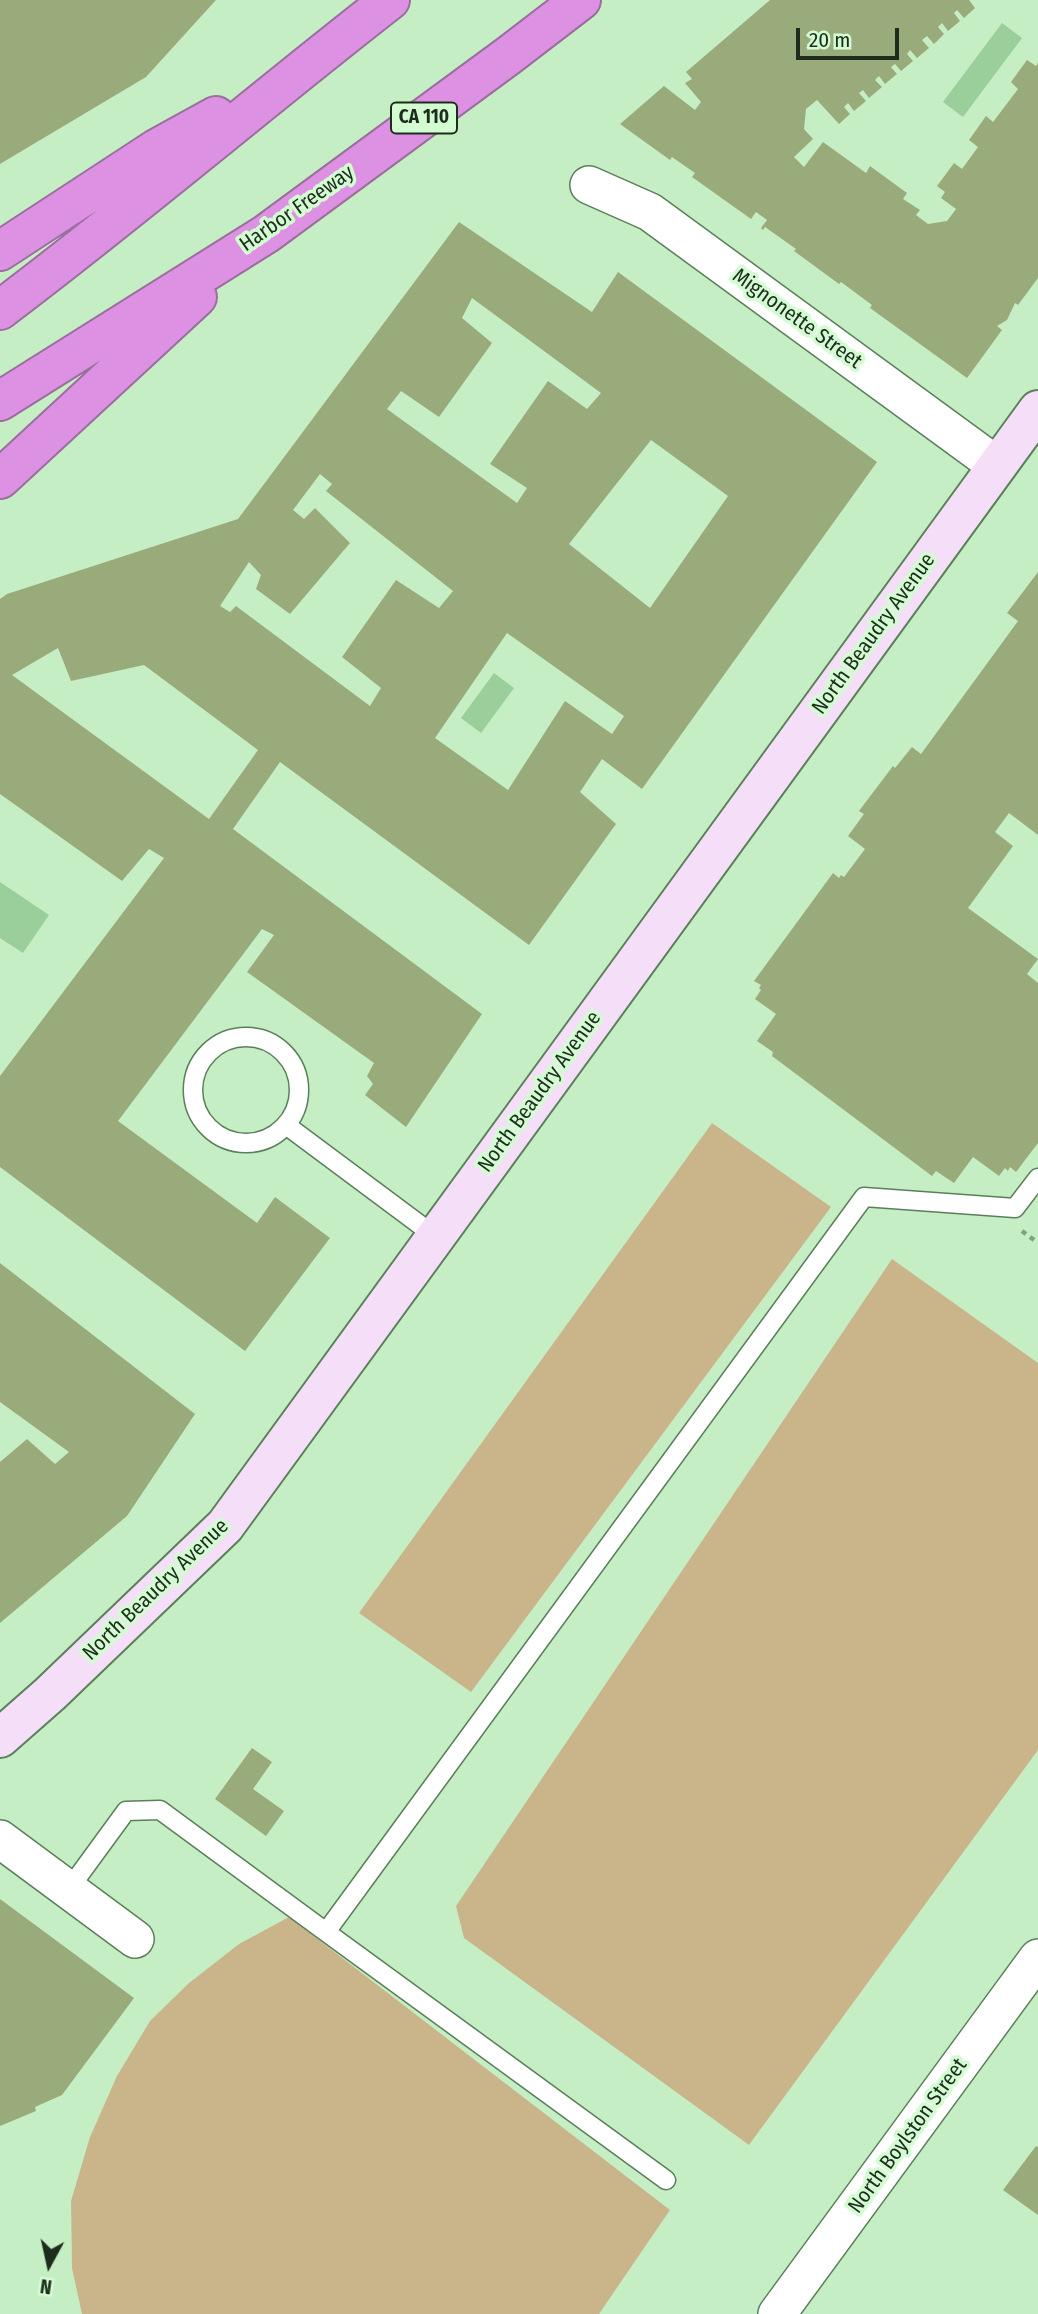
<!DOCTYPE html>
<style>
body{margin:0}
#map{position:relative;width:1038px;height:2314px;overflow:hidden;background:#c6eec5;font-family:"Fira Sans Condensed",sans-serif}
canvas{display:block}
.north{position:absolute;left:14px;top:2230px;width:70px;height:70px;-webkit-text-stroke:5px #d3fcd2;paint-order:stroke;rotate:188deg;font-size:19px;font-weight:700;line-height:28px;text-align:center;color:#1d2c1c}
.north::after{content:'';display:block;margin:auto;width:24px;height:32px;background:#1d2c1c;clip-path:polygon(50% 0,100% 100%,50% 72%,0 100%)}
.scale{position:absolute;left:796px;top:28px;width:103px;height:32px;box-sizing:border-box;border:4px solid #1d2c1c;border-top:0;padding-left:9px;font-size:21px;line-height:24px;white-space:nowrap;color:#1d2c1c;-webkit-text-stroke:5px #d3fcd2;paint-order:stroke}
</style>
<div id="map">
<canvas width="1038" height="2314"></canvas>
<div class="north">N</div>
<div class="scale">20 m</div>
</div>
<script>
const ctx = document.querySelector('canvas').getContext('2d');
ctx.lineJoin = 'round';
function paint(path, color) { ctx.fillStyle = color; ctx.fill(path, 'evenodd'); }
function stroke(path, color, width, dash) { ctx.strokeStyle = color; ctx.lineWidth = width; ctx.lineCap = dash ? 'butt' : 'round'; ctx.setLineDash(dash || []); ctx.stroke(path); }
function write(font, color, halo, rows, align = 'center') {
  ctx.font = font + ' "Fira Sans Condensed",sans-serif'; ctx.lineWidth = 7; ctx.setLineDash([]); ctx.textBaseline = 'middle'; ctx.strokeStyle = halo; ctx.fillStyle = color; for (const [text, x, y, turn = 0] of rows) {
    ctx.save(); ctx.translate(x, y); ctx.rotate((+turn || 0) * Math.PI / 180); ctx.textAlign = isNaN(turn) ? turn : align; if (halo) ctx.strokeText(text, 0, 0); ctx.fillText(text, 0, 0); ctx.restore();
  }
}
paint(new Path2D(`
 M712 1123 831 1207 471 1692 359 1613Z
 M892 1259 1038 1363V1750L749 2145 464 1938 456 1906Z
 M289 1917 670 2210 599 2314H82L72 2268 71 2201 90 2137 117 2076 150 2021 189 1983 239 1944Z`), '#cab58b');
paint(new Path2D(`
 M1002 23 1022 38 963 117 943 102Z
 M494 673 514 688 481 733 461 718Z
 M0 882 49 915 23 953 0 938Z`), '#9ace9a');
paint(new Path2D(`
 M0 0H216L146 77 0 164Z
 M770 0H969L975 8 964 18 957 10 954 13 960 21 948 31 942 23 938 27 944 34 934 44 927 36 922 40 929 48 917 58 910 50 907 54 913 61 901 71 895 64 891 67 897 74 885 84 879 76 875 80 882 87 869 98 863 90 859 93 866 101 854 111 848 103 844 107 850 114 839 124 817 100 806 109 804 129 813 139 794 157 804 167 823 142 866 173 870 166 907 193 903 199 920 210 916 215 928 224 947 221 956 209 941 198 945 192 937 186 954 163 962 169 978 147 969 140 986 116 993 122 1018 89 1011 82 1027 60 1036 66 1038 63V278L1018 305 1015 303 1007 320 997 326 1002 330 967 378 870 308 872 305 841 282 839 284 794 251 796 249 765 227 763 230 761 228 767 220 756 212 751 219 692 177 695 173 672 157 670 160 620 124 664 86 695 110 701 102 685 83 692 79 686 72Z
 M459 222 592 312 618 272 877 462 642 789 602 759 580 792 616 824 529 945 280 762 233 829 482 1014 406 1127 365 1095 373 1084 367 1076 374 1063 247 972 274 935 262 929 118 1121 257 1223 275 1197 330 1238 245 1351 0 1167V1076L164 858 149 849 122 881 0 794V599L7 594 238 519ZM472 298 601 393 587 409 548 381 490 464 527 488 517 503 387 409 401 391 439 417 492 343 462 318ZM651 440 728 496 650 608 569 544ZM320 474 332 484 326 491 453 591 439 608 396 580 342 657 381 688 370 706 236 606 230 612 220 606 249 562 261 575 256 589 290 614 350 543 315 508 304 519 293 510ZM507 633 624 716 612 734 565 701 508 790 435 738ZM58 648 71 681 144 665 258 750 209 819 12 675Z
 M1038 572V835L1009 813 995 832 1013 846 968 908 1038 959 1027 974 1038 983V1143L1016 1172 1010 1167 1008 1171 1005 1168 999 1176 973 1157 954 1183 936 1171 932 1176 772 1056 773 1052 757 1041 776 1014 755 999 761 990 759 988 761 985 754 981 833 873 839 878 841 875 844 877 865 849 848 836 864 814 859 811 893 766 895 768 912 747 921 754 1018 621 1007 613Z
 M0 1263 195 1414 127 1516 0 1623V1462L27 1439 55 1464 69 1452 0 1402Z
 M252 1748 272 1762 253 1789 284 1811 266 1836 215 1799Z
 M0 1899 134 1998 62 2095 35 2107 36 2111 0 2126Z
 M1036 2146 1038 2147V2215L1003 2190Z`), '#9aab7b');
const lane = new Path2D(`
 M193 1090a53 53 0 1 1 106 0a53 53 0 1 1-106 0Z
 M286 1125 435 1236
 M69 1889 126 1811 160 1810 326 1932 864 1197 1015 1208 1038 1178
 M326 1932 666 2180`);
const street = new Path2D(`
 M589 185 650 212 996 465
 M0 1839 135 1939
 M777 2314 1038 1958`);
const secondary = new Path2D(`
 M0 1738 50 1694 225 1526 1038 410`);
const highway = new Path2D(`
 M0 251 156 149 216 116
 M0 310C133 210 259 102 390 0
 M0 401 266 234 508 56 581 0
 M0 479 197 297`);
stroke(lane, '#5b7f5a', 21);
stroke(street, '#5b7f5a', 40);
stroke(secondary, '#5b7f5a', 42);
stroke(highway, '#9a6e9d', 42);
stroke(new Path2D(`
 M1022 1231 1038 1243`), '#83a182', 4.5, [5, 5]);
stroke(lane, '#fff', 18);
stroke(street, '#fff', 37);
stroke(secondary, '#f5def7', 38);
stroke(highway, '#dd91e3', 38);
for (const [x, y, w] of [
 [424,118,66]
]) { const box = new Path2D(); box.roundRect(x - w / 2, y - 15.5, w, 31, 5); ctx.fillStyle = '#d3fcd2'; ctx.fill(box); stroke(box, '#1d2c1c', 2); }
write('bold 19px', '#1d2c1c', null, [
 ["CA 110",424,118]
]);
write('21px', '#1d2c1c', '#d3fcd2', [
 ["Harbor Freeway",297,209,-35],
 ["Mignonette Street",797,319,36],
 ["North Beaudry Avenue",874,634,-54],
 ["North Beaudry Avenue",540,1092,-54],
 ["North Beaudry Avenue",156,1590,-44],
 ["North Boylston Street",908,2136,-54]
]);
</script>
